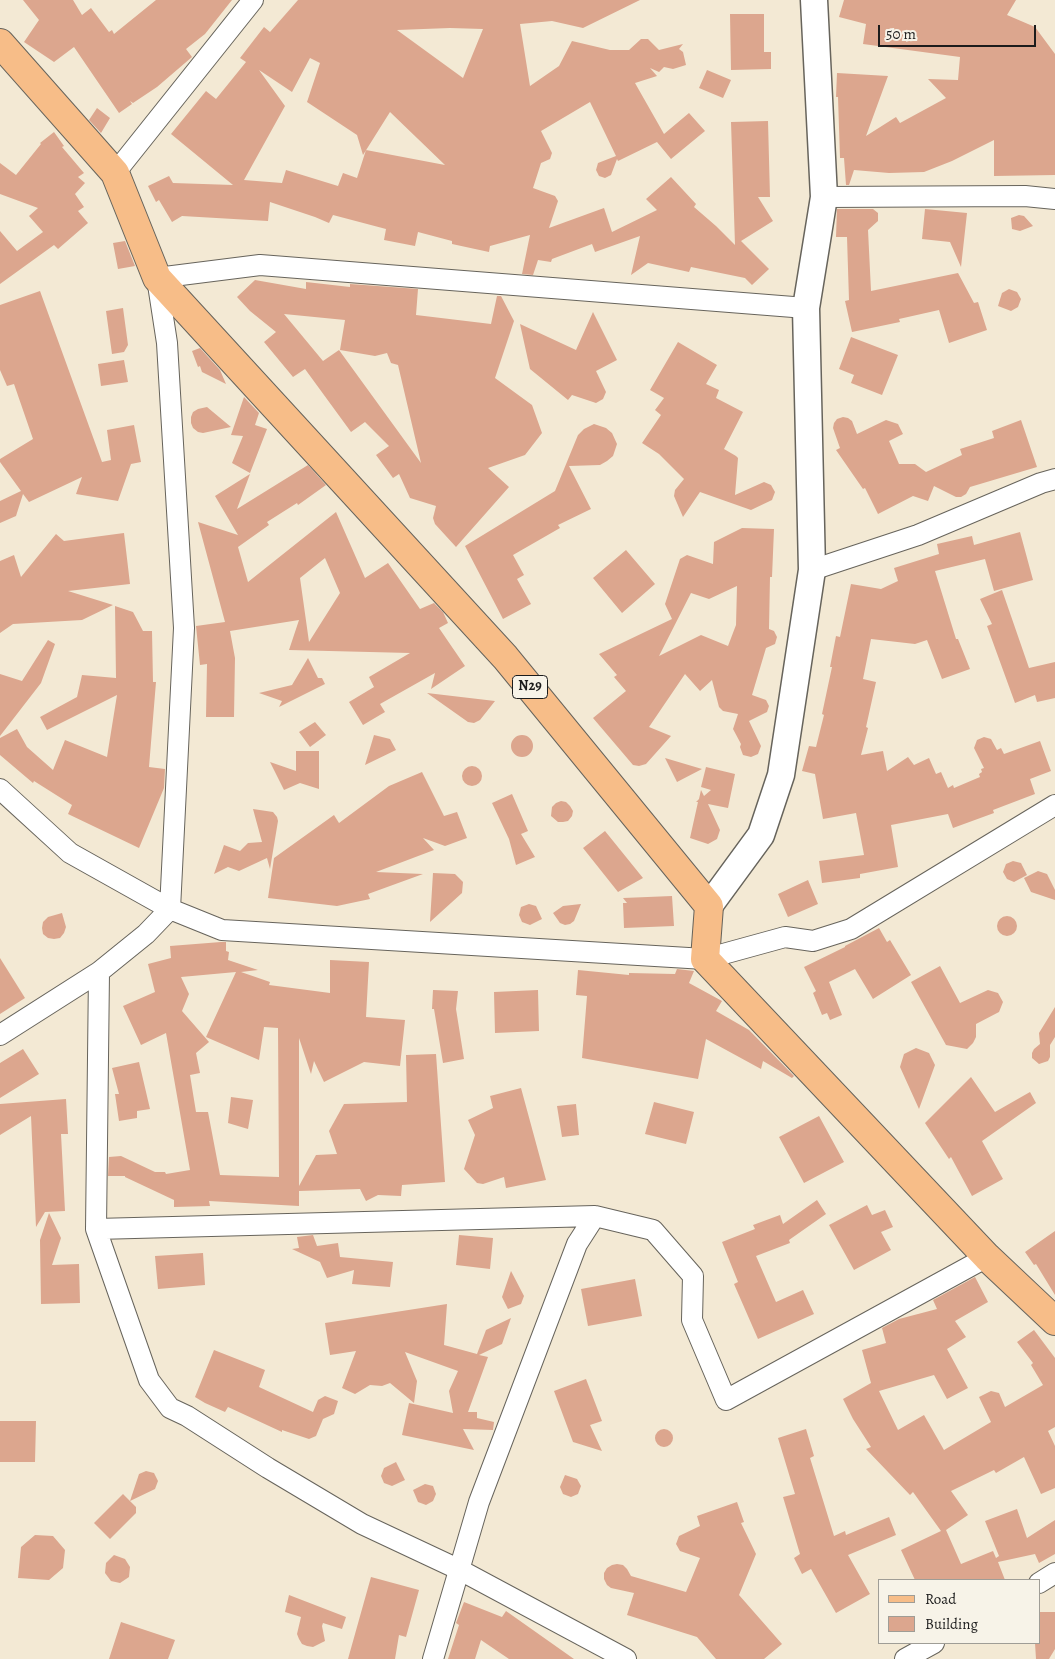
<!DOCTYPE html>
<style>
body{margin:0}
#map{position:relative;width:1055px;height:1659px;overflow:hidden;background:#f3e9d4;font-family:Alegreya,serif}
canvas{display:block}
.legend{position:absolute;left:878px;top:1579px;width:162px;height:65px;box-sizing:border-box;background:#f7f3e8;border:1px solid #9f9d96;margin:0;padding:6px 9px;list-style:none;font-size:15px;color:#1c1c1c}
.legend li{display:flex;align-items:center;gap:10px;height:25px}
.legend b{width:25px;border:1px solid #9f9d96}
.scale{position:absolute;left:878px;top:25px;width:158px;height:22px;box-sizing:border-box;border:2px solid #1c1c1c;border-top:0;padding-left:6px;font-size:15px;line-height:18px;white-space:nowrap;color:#1c1c1c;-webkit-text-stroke:4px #f7f3e8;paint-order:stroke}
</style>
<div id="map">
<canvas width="1055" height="1659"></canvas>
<ul class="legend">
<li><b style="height:6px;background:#f7bd88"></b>Road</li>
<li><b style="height:14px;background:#dca68e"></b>Building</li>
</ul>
<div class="scale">50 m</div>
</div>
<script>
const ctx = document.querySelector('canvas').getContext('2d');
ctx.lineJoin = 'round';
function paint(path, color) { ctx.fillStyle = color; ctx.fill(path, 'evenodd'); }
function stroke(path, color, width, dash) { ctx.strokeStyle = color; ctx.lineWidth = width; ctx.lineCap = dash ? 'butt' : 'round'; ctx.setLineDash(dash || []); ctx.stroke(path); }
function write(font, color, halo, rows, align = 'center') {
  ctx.font = font + ' Alegreya,serif'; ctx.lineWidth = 5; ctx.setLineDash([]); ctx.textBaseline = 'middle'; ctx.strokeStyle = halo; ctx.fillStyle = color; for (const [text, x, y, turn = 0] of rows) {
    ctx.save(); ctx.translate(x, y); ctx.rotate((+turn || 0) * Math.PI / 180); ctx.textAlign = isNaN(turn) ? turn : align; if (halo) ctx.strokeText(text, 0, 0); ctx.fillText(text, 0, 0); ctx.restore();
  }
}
paint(new Path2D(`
 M23 0H73L82 15 91 8 109 32 112 30 114 34 156 0H232L205 34 186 49 192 57 157 87 133 103 130 101 132 104 119 113 74 47 54 62 24 42 39 20Z
 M298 0H640L583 28 552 21 520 24 530 86 559 66 572 41 610 50H629L641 39H648L659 50 683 44 679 49 683 52 686 65 673 69 664 67 659 72 650 68 657 76 635 83 664 134 689 113 705 131 671 159 657 142 618 161 617 159 611 175 605 178 599 176 596 170 598 163 616 156 590 102 541 131 552 153 550 159 541 163 533 188 555 196 558 201 549 228 604 208 612 232 657 210 646 199 671 177 696 204 694 207 716 226 735 245 731 122 768 121 770 197H758L773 221 741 241 769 269 752 285 745 278 691 267 689 272 648 263 631 275 640 236 595 252 592 244 552 259 551 262 538 260 533 275 522 274 530 235 490 246 489 252 452 244V241L418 232 415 246 384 240 386 229 333 215 329 223 315 217 270 202 268 221 182 216 172 222 159 200 156 202 148 186 169 176 173 183 233 185 171 134 206 91 216 99 246 62 240 58 264 27 270 32ZM450 28 483 29 463 78 397 30ZM310 58 320 63 307 102 357 135 363 155 390 112 445 165 366 150 357 178 343 173 338 186 286 170 282 183 244 180 285 106 259 70 292 92Z
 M844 0H1016L1007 15 1035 27 1055 54V175L994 176V140L952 161 924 172 889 173 854 170 849 185H846L844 158H840L838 97H836L837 73 888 76 866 136 896 117 900 123 946 98 928 79 958 80 960 57 863 44 866 24 839 17Z
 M730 14H764V52H771V69L731 70Z
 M707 70 731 80 723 98 699 88Z
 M97 108 110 118 101 133 89 120Z
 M54 132 64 146 62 147 84 173 78 177 85 183 75 194 84 207 78 211 88 223 58 249 54 245 0 284V231L17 251 43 232 29 216 38 208 0 194V163L16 175 41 144 40 143Z
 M837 209H873L878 213V221L868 230 871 291 958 273 974 303 978 302 987 330 949 343 939 310 899 319 900 322 852 332 845 301 849 300 847 237H836Z
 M925 209 967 213 961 267 950 242 922 239Z
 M1019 215 1024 216 1033 226 1020 231 1012 229 1011 218Z
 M125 241 135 266 118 269 113 243Z
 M255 280 306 289V282L350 287V284L418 289 416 315 491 324 497 296H501L514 321 495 378 532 405 542 433 525 455 488 468 509 487 456 547 435 524 433 518 436 506 410 498 399 474 393 478 376 455 389 446 365 422 351 432 305 369 293 377 264 342 276 332 250 311 237 297ZM284 314 345 320 340 350 375 356 387 353 391 363 398 365 421 463 339 350 323 361Z
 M1009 289 1017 292 1021 299 1018 307 1011 311 998 306 1002 293Z
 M40 291 102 462 111 460 107 430 134 425 141 462 131 464 118 501 76 494 82 477 29 502 23 494 16 516 0 523V501L21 491 0 462V459L33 439 14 384 7 386 0 370V305Z
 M123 308 128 345 124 352 112 354 106 311Z
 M593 312 617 360 596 371 606 392 603 399 596 403 572 395 568 400 530 369 520 324 576 350Z
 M851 337 898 355 882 395 851 383 854 375 839 369Z
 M678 342 717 365 706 384 719 390 716 398 743 412 724 449 736 456 738 458 735 495 764 482 771 485 775 492 772 500 751 510 700 492 683 517 674 496 675 490 684 479 659 454 642 443 661 415 655 410 664 398 650 390Z
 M200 348 220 370 226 384 202 372 200 366 198 367 192 351Z
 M124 360 128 382 101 386 98 364Z
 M244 397 259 413 255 425 267 429 250 473 232 463 243 436 231 435Z
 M207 407 231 427 203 433 198 432 193 428 191 423V417L193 412 198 409Z
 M843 417 848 418 852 421 857 434 886 420 898 424 903 434 889 441 899 464H915L926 472 962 455 960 449 994 438 992 431 1021 420 1037 467 970 487 966 494 961 497H956L934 486 928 501 913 496 878 514 865 488 863 489 836 450 840 448 833 428 834 423 837 419Z
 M594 424 606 428 612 433 617 444 613 456 607 461 600 465 569 466 591 509 558 525 560 528 513 555 524 575 517 579 531 604 503 619 465 546 555 491 578 435 584 429Z
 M308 465 326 485 298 505 297 503 267 522 269 525 238 547 248 582 336 512 365 578 388 563 420 609 434 603 443 612 448 623 439 628 465 666 431 689 435 673 380 704 385 712 363 725 349 702 374 687 369 677 410 653 289 650 299 620 230 631 235 658 234 717H206L207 664 200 665 196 626 225 622 198 522 238 535 215 496 250 474 237 509ZM325 558 340 593 309 642 300 578Z
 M742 528 774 529 772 577H770L769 629 774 631 777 637 775 644 766 648 752 695 766 700 769 706 767 712 749 721 761 746 758 754 751 757 743 755 740 747 741 744 733 729 738 714 723 711 719 707 712 680 700 691 685 674 649 727 671 736 646 764 639 766 633 765 593 718 626 691 614 677 617 675 599 654 672 619 665 604 680 559 687 555 713 564 714 542ZM737 586 736 625 728 646 701 635 659 656 691 593 709 599Z
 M1020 532 1033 580 994 591 985 559 935 571 956 639H958L970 669 942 679 927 640 915 644 871 639 863 679 876 682 866 727 868 728 861 755 883 751 887 771 908 757 914 765 929 758 936 774 941 772 948 788 953 785 954 788 980 777 979 774 982 772 981 769 984 768 974 748 977 740 984 737 991 739 997 750 1001 748 1004 754 1040 741 1051 771 1030 779 1035 794 993 810 994 813 953 828 948 814 891 825 898 867 860 874V878L822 883 819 861 864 855 856 813 823 819 815 774 802 771 809 746 816 747 824 715 822 714 832 667H830L836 636 840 637 851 584 881 589 898 581 894 568 939 554 937 544 972 536 974 545Z
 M124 533 130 584 68 591 113 605 82 620 13 624 0 633V561L14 555 21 577 56 534 64 541Z
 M626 550 655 584 622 613 593 578Z
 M1002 590 1029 668 1055 662V698L1037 702 1035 695 1015 703 987 626 992 624 980 599Z
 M115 606 133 612 143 631H152L153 682H156L149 767 165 769 164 788 139 848 68 814 72 805 34 781 33 783 0 755V738L17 729 27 747 53 770 65 740 107 757 117 695 47 730 40 717 77 697 82 675 116 678Z
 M48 640 55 644 41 683 0 736V674L22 681Z
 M308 658 318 678H322L325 684 279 707 282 701 259 693 292 685Z
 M427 693 495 701 480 720 474 723 468 722Z
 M315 722 326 735 310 747 299 732Z
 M374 735 390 739 396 750 365 765Z
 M511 746a11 11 0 1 1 22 0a11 11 0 1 1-22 0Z
 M296 751H319V789L300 783 284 790 270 762 296 771Z
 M665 758 702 769 677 782Z
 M462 776a10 10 0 1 1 20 0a10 10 0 1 1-20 0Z
 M706 767 735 774 728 808 708 804 720 830 717 839 708 844 690 838 698 802H696L699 799 701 790 704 796 711 790 701 787Z
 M422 772 444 816 457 812 467 838 445 846 423 838 434 850 376 872 423 874 368 894 370 899 337 906 268 898 274 858 334 815 339 823 389 786Z
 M512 794 528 831 521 834 535 857 516 865 509 839 492 803Z
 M561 801 566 802 570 806 573 811 572 816 568 821 563 822H558L551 816 552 807 556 803Z
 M253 809 273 812 277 817 278 821 270 869 267 858 239 871 228 867 214 874 224 845 240 851 248 843 262 842Z
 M605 831 643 878 618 892 583 848Z
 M1013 861 1021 863 1027 875 1014 882 1007 879 1003 872 1006 864Z
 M1038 871 1047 874 1055 890V900L1031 892 1024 878Z
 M433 873 455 874 463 882 462 893 430 922Z
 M808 880 818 904 788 917 778 894Z
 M672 896 674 926 624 928 623 903H627L623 898Z
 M529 904 536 906 542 919 530 925 522 922 519 915 521 907Z
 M581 904 574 921 570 924 565 925 560 923 553 913 563 906Z
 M62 913 66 927 64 933 60 938 54 939 48 938 43 934 42 928 43 922 48 917Z
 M997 926a10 10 0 1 1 20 0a10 10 0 1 1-20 0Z
 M879 928 887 942 890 940 911 975 873 999 855 969 829 982 842 1015 830 1020 827 1013 822 1015 813 993 816 991 804 967 845 947V946Z
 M221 942H226V951L229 952 228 960 258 970 241 972 270 982 269 985 330 993V960L369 962 366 1017 405 1020 400 1066 364 1062 324 1082 314 1061 311 1074 299 1038V1186L316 1155 337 1154 329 1131 344 1104 407 1102 406 1055 436 1054 445 1182 402 1185 401 1196 378 1195 366 1201 360 1189 299 1191V1206L209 1201 210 1206 174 1207V1200L125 1177V1176H108L109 1157 121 1156 155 1172H165L166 1174 190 1170 166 1033 141 1045 123 1006 155 992 148 964 171 958 170 946ZM236 972 206 1037 259 1060 264 1027 278 1028 279 1177 220 1175 208 1112H196L190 1075 200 1073 196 1053 209 1042 182 1011 189 994 181 977Z
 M0 958 25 998 0 1014Z
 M940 966 960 1003 988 990 998 993 1003 1002 999 1012 976 1024V1037L973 1043 967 1049 946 1045 911 982Z
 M677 969 694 971 689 983 722 1001 716 1011 749 1030 794 1076 792 1078 763 1061 761 1069 706 1039 698 1079 582 1058 587 996 576 995 578 970 629 975V973L675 974Z
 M433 990 458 991 456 1009 464 1059 443 1063 434 1009H432Z
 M538 990 539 1031 495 1033 494 992Z
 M1055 1007V1037L1050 1045V1057L1048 1061 1039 1064 1032 1058V1053L1034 1049 1040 1044 1039 1033Z
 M916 1048 929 1053 935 1065 919 1109 900 1067 904 1054Z
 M23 1049 39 1074 0 1098V1063Z
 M139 1062 150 1109 137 1111V1118L119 1121 115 1094H119L112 1068Z
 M971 1077 995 1112 1030 1092 1036 1103 982 1141 1003 1179 972 1196 951 1157 949 1159 925 1123Z
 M521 1088 546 1180 506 1188 504 1177 483 1184 477 1183 464 1169 475 1135 468 1120 493 1108 490 1096Z
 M231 1097 253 1100 248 1129 228 1123Z
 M66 1099 68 1134H61L65 1211 45 1212 36 1227 31 1116 0 1135V1104Z
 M654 1102 694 1112 686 1144 645 1134Z
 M576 1104 579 1135 562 1137 557 1106Z
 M819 1116 844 1162 804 1183 779 1137Z
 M817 1200 826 1214 789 1240 790 1243 756 1256 776 1302 803 1290 814 1314 758 1339 734 1284 738 1282 722 1242 755 1229 753 1225 780 1215 783 1224Z
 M867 1205 872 1215 885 1210 893 1227 881 1232 891 1250 854 1270 829 1225Z
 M49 1213 61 1238 52 1265 79 1264 80 1303 41 1304 40 1240Z
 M1055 1231V1295L1036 1264 1034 1265 1025 1252Z
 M313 1235 317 1246 338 1243 340 1257 393 1262 390 1287 352 1284 354 1270 327 1278 320 1262 292 1249 299 1248 297 1237Z
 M459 1235 493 1238 490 1269 456 1265Z
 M203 1253 205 1285 158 1289 155 1256Z
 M511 1271 524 1296 521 1304 508 1309 502 1297Z
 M975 1277 988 1302 955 1321 966 1337 947 1349 968 1388 947 1399 934 1375 879 1391 898 1430 924 1415 944 1450 991 1422 979 1397 991 1391 999 1393 1005 1407 1043 1385 1031 1365 1033 1363 1017 1342 1034 1330 1055 1358V1404L1050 1396 1055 1404V1427L1048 1431 1055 1446V1488L1041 1494 1024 1457 996 1473 994 1470 951 1491 968 1515 946 1530 961 1564 993 1551 996 1558 999 1556 985 1521 1017 1509 1027 1538 1055 1520V1554L1039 1563 1035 1554 998 1562 1005 1580H915L901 1550 941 1531 913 1492 910 1495 866 1449 871 1447 853 1419 843 1399 871 1383 862 1350 886 1343 882 1328 899 1319 937 1309 933 1300Z
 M635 1279 642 1316 588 1326 581 1289Z
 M447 1304 444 1345 477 1354 486 1330 511 1318 502 1344 479 1355 488 1357 468 1412H477V1418L494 1422 493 1430 463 1429 474 1450 402 1435 409 1403 453 1413 449 1391 458 1371 405 1352 417 1381 414 1403 390 1383 382 1386 370 1385 355 1394 342 1388 356 1351 330 1355 325 1323Z
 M214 1350 265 1370 259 1387 313 1412 318 1400 325 1396 338 1401 334 1414 323 1419 316 1436 309 1439 282 1430V1432L228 1407 225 1412 205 1403 195 1397Z
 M586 1379 602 1421 590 1425 602 1451 573 1442 554 1391Z
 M0 1421H36L35 1462H0Z
 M806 1429 814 1456 810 1458 834 1536 845 1531 846 1535 889 1517 896 1535 848 1555 870 1594 836 1613 811 1569 802 1574 794 1558 800 1554 783 1497 795 1494 778 1438Z
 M655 1438a9 9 0 1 1 18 0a9 9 0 1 1-18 0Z
 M396 1462 405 1480 392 1486 384 1483 381 1476 384 1468Z
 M146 1471 154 1473 158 1481 155 1489 130 1501 139 1474Z
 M565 1475 577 1479 581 1486 578 1494 571 1497 563 1494 560 1487Z
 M425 1484 433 1486 436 1494 433 1501 426 1505 418 1502 413 1490Z
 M123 1494 136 1507V1513L110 1539 94 1523Z
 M737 1502 744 1522 741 1523 756 1554 739 1595 782 1644 764 1659H716L697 1637 627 1615 634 1593 611 1588 607 1585 604 1579V1573L607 1568 612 1565 617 1564 623 1565 627 1569 631 1576 686 1592 700 1558 680 1551 676 1544 679 1536 700 1526 697 1516Z
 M35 1535 53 1536 65 1550 63 1568 49 1580 18 1578 21 1547Z
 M114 1555 125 1559 130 1567 129 1577 120 1583 111 1581 105 1573 106 1563Z
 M371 1577 419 1590 406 1637 399 1635 395 1659H348Z
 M289 1595 346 1617 342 1629 323 1623 322 1626 325 1641 313 1647 307 1646 302 1644 299 1639 297 1634 301 1617 285 1612Z
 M464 1602 502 1617 506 1611 574 1659H509L481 1640 475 1659H448L459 1625 456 1623Z
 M1039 1612H1055V1649L1049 1659H1036L1035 1643H1039Z
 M121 1622 175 1640 168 1659H109Z`), '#dca68e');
const minor = new Path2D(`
 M115 173 253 0
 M824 197 1025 196 1055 199
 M812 570 918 535 1041 483 1055 479
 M0 789 70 853 170 909 222 930 705 959 785 937 813 941 851 929 1055 805
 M0 1035 99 972 146 934 170 909 184 628 167 343 157 278 260 265 806 308
 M595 1216 653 1230 693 1276 692 1320 726 1400 987 1257
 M96 1229 99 972
 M1039 1583 1055 1573
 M433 1659 479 1502 577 1244 595 1216 96 1229 149 1380 170 1408 187 1416 268 1468 362 1524 460 1570 626 1659
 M905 1659 934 1643`);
const tertiary = new Path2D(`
 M709 906 761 835 781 775 812 570 806 308 824 197 814 0`);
const primary = new Path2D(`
 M0 43 115 173 157 278 505 657 709 906 705 959 987 1257 1055 1321`);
stroke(minor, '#67645c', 22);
stroke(tertiary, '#67645c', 29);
stroke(primary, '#67645c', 30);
stroke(minor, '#fff', 20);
stroke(tertiary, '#fff', 26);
stroke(primary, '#f7bd88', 28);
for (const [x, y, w] of [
 [530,687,35]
]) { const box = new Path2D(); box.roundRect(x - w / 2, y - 11.5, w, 23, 4); ctx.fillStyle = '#f7f3e8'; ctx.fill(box); stroke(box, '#1c1c1c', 1); }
write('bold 14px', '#1c1c1c', null, [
 ["N29",530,687]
]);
</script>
